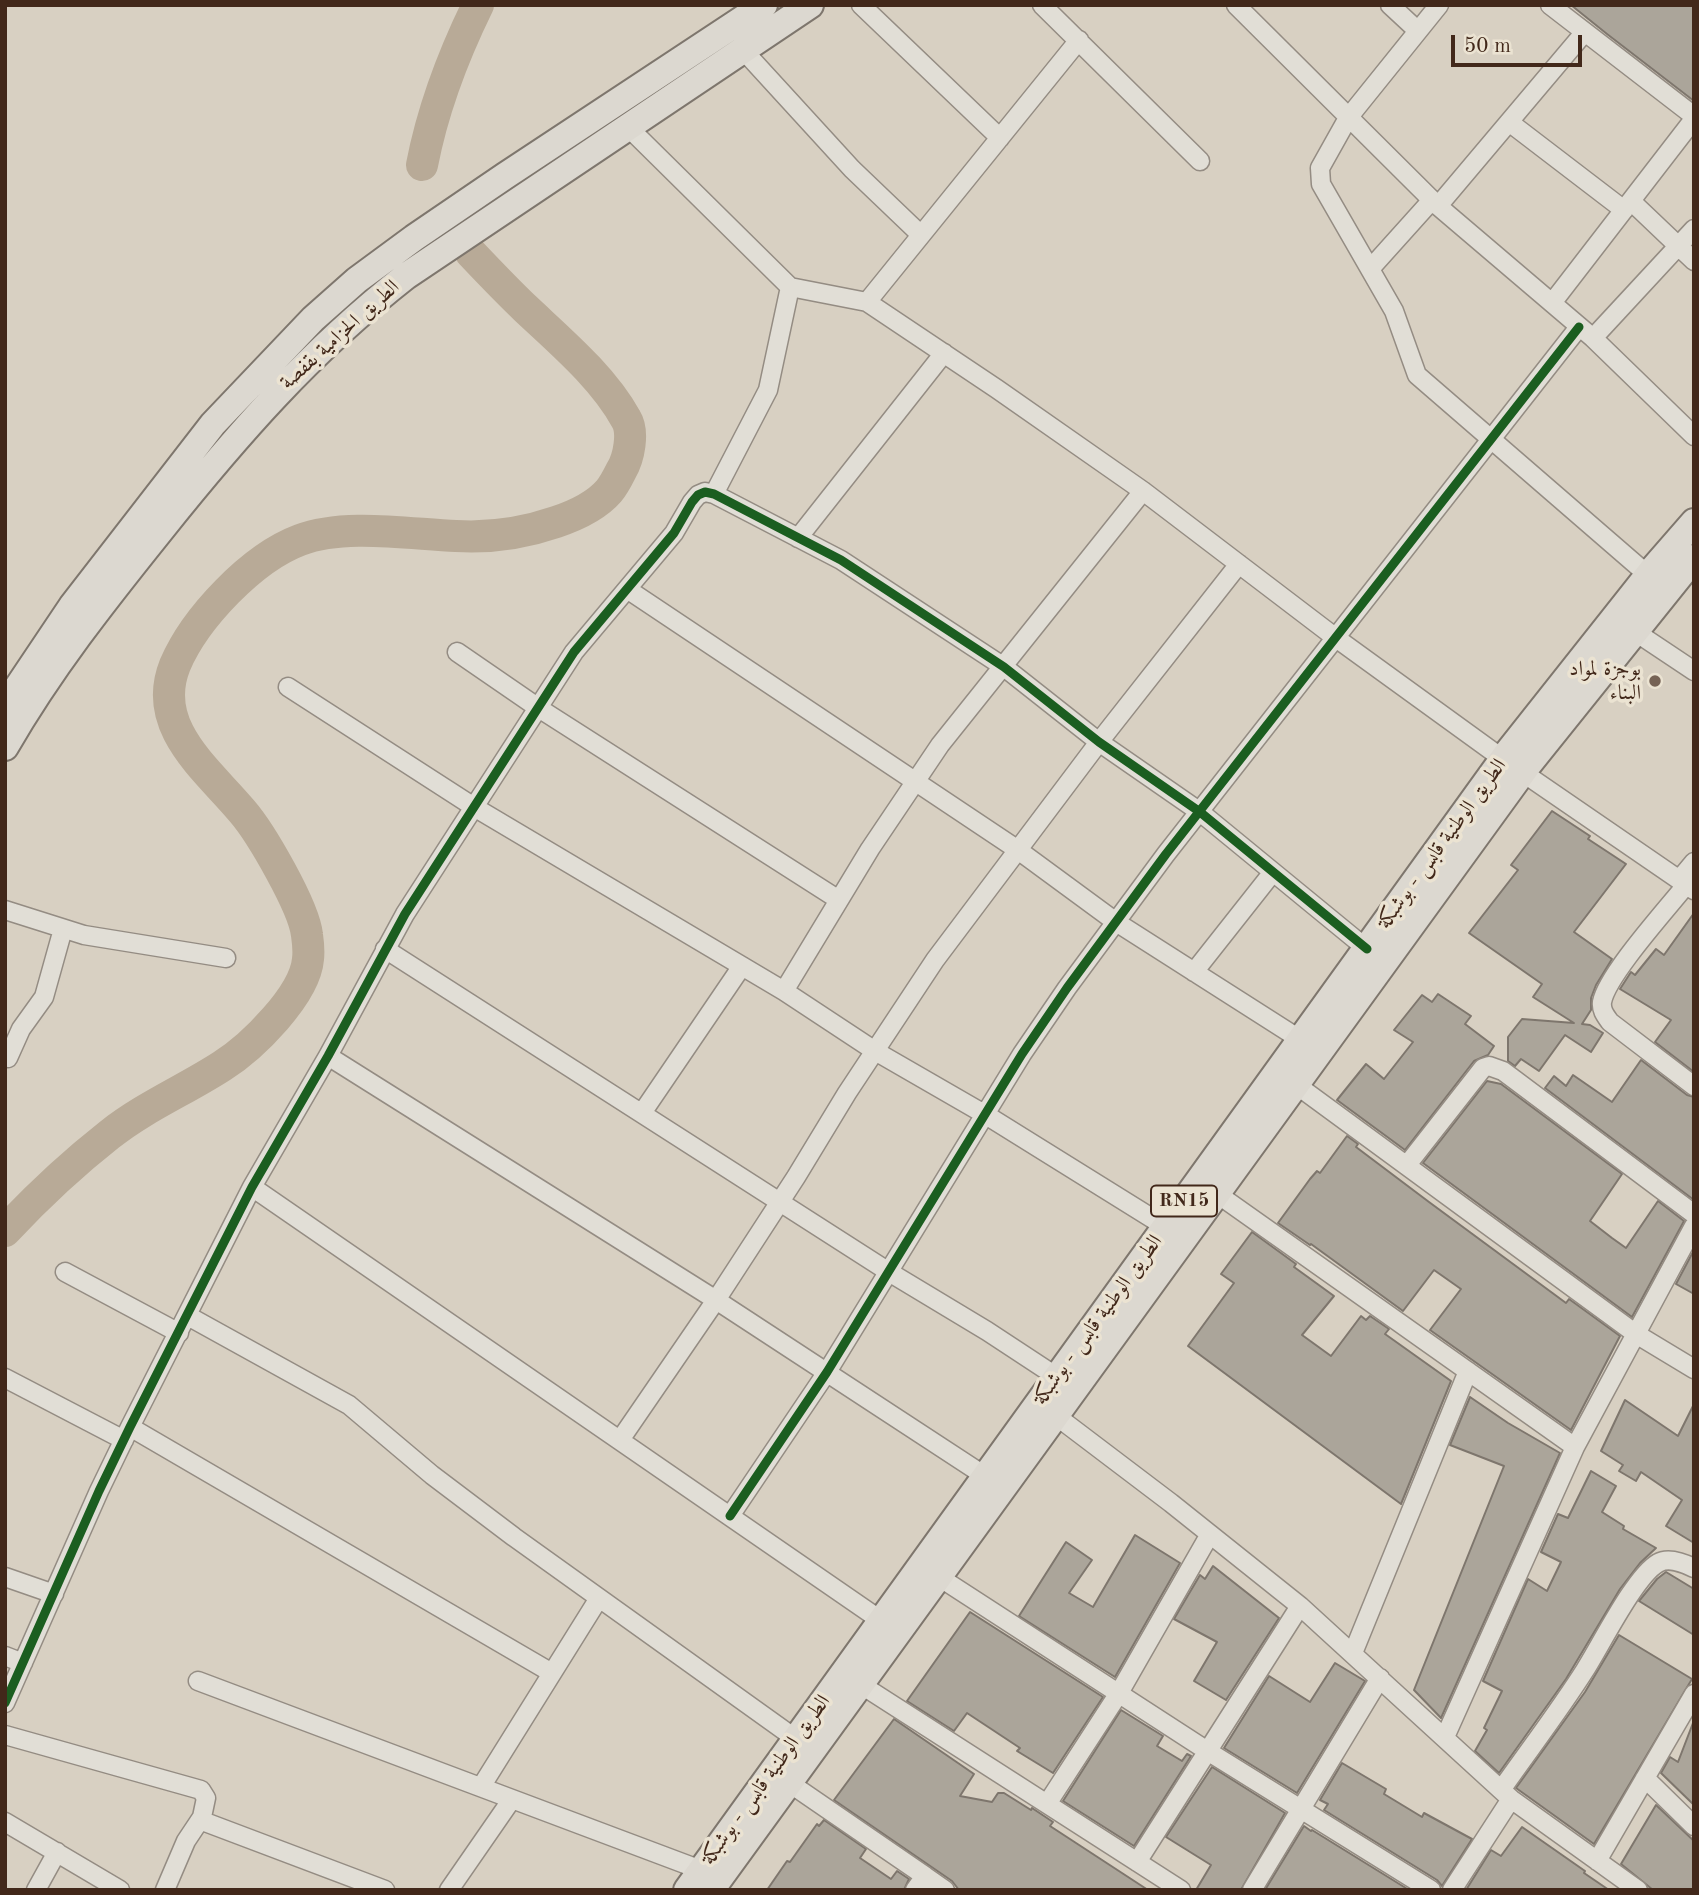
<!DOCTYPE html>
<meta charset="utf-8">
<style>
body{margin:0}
#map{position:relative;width:1699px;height:1895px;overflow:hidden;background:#d8d0c2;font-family:"Old Standard TT",serif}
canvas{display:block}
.frame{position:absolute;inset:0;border:7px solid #42281a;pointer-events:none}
.scale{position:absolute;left:1451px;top:35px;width:131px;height:32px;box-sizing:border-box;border:4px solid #42281a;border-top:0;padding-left:9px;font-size:21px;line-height:24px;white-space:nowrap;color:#42281a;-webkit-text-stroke:5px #ebe3d2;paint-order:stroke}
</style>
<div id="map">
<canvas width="1699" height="1895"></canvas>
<div class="frame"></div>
<div class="scale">50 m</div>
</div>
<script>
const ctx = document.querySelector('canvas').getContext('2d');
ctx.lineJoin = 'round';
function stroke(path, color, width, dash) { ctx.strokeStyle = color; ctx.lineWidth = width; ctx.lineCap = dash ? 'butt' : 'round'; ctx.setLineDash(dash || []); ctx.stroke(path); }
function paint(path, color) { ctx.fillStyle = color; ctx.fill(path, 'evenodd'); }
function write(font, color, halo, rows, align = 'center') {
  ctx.font = font + ' "Old Standard TT",Amiri,serif'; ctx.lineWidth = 7; ctx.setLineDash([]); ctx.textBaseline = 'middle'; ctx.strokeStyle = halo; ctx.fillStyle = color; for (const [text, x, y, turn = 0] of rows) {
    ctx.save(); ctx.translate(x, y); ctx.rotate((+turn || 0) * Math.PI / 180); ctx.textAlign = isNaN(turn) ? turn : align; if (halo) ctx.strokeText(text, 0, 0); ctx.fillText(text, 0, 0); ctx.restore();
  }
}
stroke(new Path2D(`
 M422 165C433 108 452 58 478 5
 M5 1231C37 1197 72 1164 109 1135 144 1107 185 1090 222 1066 252 1047 305 995 308 959 309 951 308 942 307 935 304 907 261 833 242 811 207 769 150 727 175 665 195 618 252 558 300 540 344 523 409 534 456 536 489 538 524 533 556 522 574 516 596 506 609 491 614 485 618 477 621 471 629 458 634 432 626 419 603 377 560 341 526 309 507 291 489 272 471 253`), '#b8aa97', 32);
const building = new Path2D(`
 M1571 5H1694V101L1607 34Z
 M1552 811 1590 836 1588 839 1626 864 1574 932 1612 959 1596 985 1591 998V1010L1582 1024 1590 1025 1603 1033 1591 1052 1565 1035 1539 1071 1521 1059 1515 1066 1508 1061V1037L1522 1019 1574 1023 1533 997 1542 984 1469 933 1518 870 1511 865Z
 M1694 913V1072L1655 1042 1671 1020 1620 989 1631 972 1635 975 1656 949 1664 955Z
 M1438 994 1471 1016 1465 1024 1494 1046 1488 1055 1474 1061 1405 1150 1337 1100 1366 1064 1384 1079 1413 1042 1394 1030 1422 995 1432 1002Z
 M1641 1060 1687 1095 1694 1097V1200L1545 1088 1554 1076 1566 1086 1573 1075 1612 1102Z
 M1487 1081 1501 1084 1622 1174 1590 1221 1612 1238 1626 1248 1658 1201 1684 1221 1632 1317 1423 1163Z
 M1347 1136 1358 1144 1356 1147 1429 1202 1566 1303 1569 1299 1620 1336 1571 1430 1430 1330 1461 1289 1434 1270 1403 1311 1311 1244 1310 1245 1278 1223 1310 1179 1317 1171 1320 1173Z
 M1252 1232 1296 1264 1294 1267 1334 1296 1302 1335 1331 1356 1361 1316 1366 1320 1370 1316 1389 1329 1385 1334 1451 1381 1401 1504 1188 1346 1234 1283 1221 1274Z
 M1694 1250V1294L1676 1284Z
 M1470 1397 1508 1423 1560 1453 1441 1718 1414 1690 1504 1466 1450 1445Z
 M1625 1400 1678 1436 1694 1404V1543L1666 1526 1682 1500 1641 1472 1636 1481 1619 1471 1623 1465 1601 1451Z
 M1591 1471 1616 1486 1602 1512 1624 1526 1623 1529 1656 1548 1640 1563 1620 1589 1566 1679 1499 1773 1475 1751 1487 1730 1484 1728 1502 1691 1483 1681 1528 1579 1547 1591 1561 1562 1541 1552 1558 1514 1568 1518Z
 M1135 1535 1180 1563 1115 1677 1019 1616 1066 1542 1092 1560 1069 1593 1093 1607Z
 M1213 1566 1279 1618 1226 1700 1194 1681 1217 1642 1174 1619 1200 1575 1205 1579Z
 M1666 1572 1694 1589V1635L1639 1601 1657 1579Z
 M970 1612 1103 1697 1053 1773 1017 1751 1020 1748 967 1713 954 1731 907 1701Z
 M1619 1635 1692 1679 1594 1844 1516 1788 1585 1692Z
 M1335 1663 1365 1681 1297 1793 1224 1748 1269 1676 1310 1702Z
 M1121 1710 1163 1736 1157 1746 1182 1761 1187 1754 1191 1756 1134 1846 1063 1801Z
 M894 1719 974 1774 960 1796 992 1802 998 1793H1004L1031 1810 1032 1808 1053 1822 1050 1826 1148 1890H959L952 1881 834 1800Z
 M1693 1723 1694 1724V1805L1661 1773 1670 1757 1678 1762Z
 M1342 1763 1386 1789 1384 1794 1422 1817 1424 1813 1472 1839 1442 1886 1437 1880 1324 1810 1328 1804 1320 1800Z
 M1212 1767 1285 1813 1241 1890H1196L1211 1865 1166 1837Z
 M1656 1805 1694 1841V1890H1653L1621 1864Z
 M824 1820 866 1849 860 1858 891 1879 897 1871 909 1879 904 1890H767L787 1861 790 1862 817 1824 819 1826Z
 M1304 1826 1311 1831 1312 1830 1409 1890H1265Z
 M1522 1827 1585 1871 1584 1873 1609 1890H1466L1491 1850 1501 1856Z`);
paint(building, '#aba59a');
stroke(building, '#7e766d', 2);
const street = new Path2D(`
 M861 5 1000 138
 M1042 5 1200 161
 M1236 5 1438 206 1593 338 1694 436
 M1390 5 1418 31
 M1439 5 1348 118 1320 168 1321 184 1394 311 1417 375 1648 575
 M1550 5 1694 116
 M744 51 852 169 921 235
 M1509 122 1624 210
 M628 127 790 287
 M1631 201 1694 261
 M1438 206 1584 33
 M1370 269 1432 200
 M867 302 997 389 1143 491 1336 638 1503 759 1694 890
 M1552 303 1694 119
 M1593 338 1694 229
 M714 494 768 390 790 287 867 302 1079 40
 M798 538 944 353
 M627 589 1018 850 1116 922 1301 1040
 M1634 631 1694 671
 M457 652 537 707 839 900
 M288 687 474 807 784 991 875 1051 986 1115 1166 1227
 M1679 880 1694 862
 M1686 885C1667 909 1607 975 1602 1002 1601 1010 1605 1015 1610 1022L1694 1086
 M5 910 84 935 226 958
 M385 949 889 1272 987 1331 1057 1377
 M1194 972 1273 872
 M784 991 870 849 940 745 1143 491
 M328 1056 716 1300 985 1476
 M8 1058 21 1029 44 997 63 929
 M1287 1078 1636 1334 1694 1369
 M642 1113 742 966
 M1407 1165 1483 1068 1489 1066 1503 1071 1694 1214
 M252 1187 889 1626
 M1216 1193 1575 1447
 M65 1272 179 1333
 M188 1316 349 1405 432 1475 514 1537 796 1739
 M5 1378 124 1440
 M1047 1409 1171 1503 1300 1606 1511 1799 1638 1890
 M130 1427 552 1673
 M620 1440 716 1300 796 1177 847 1093 935 960 1099 742 1239 564
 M730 1516 827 1372 1022 1054 1067 988 1166 854 1579 327
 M5 1577 54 1594
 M939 1577 1209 1752 1431 1890
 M1353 1653 1468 1371
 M5 1656 23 1663
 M198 1681 701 1870
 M860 1684 1181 1890
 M5 1703 99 1491 130 1427 252 1187 328 1056 405 914 574 652 674 533 692 502 698 495 705 492 714 494 841 560 1004 667 1099 742 1200 812 1367 949
 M5 1735 201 1790 206 1798 202 1817 205 1822 385 1890
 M1445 1737 1575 1447 1694 1226
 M1645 1778 1694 1826
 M788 1782 925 1876
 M481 1787 599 1598
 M1501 1790C1529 1750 1559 1711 1585 1670 1601 1645 1635 1576 1658 1563 1668 1557 1684 1563 1694 1568
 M1047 1804 1119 1693 1210 1534
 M5 1822 120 1890
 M1597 1861 1694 1694
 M1137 1862 1300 1606
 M36 1890 57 1852
 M165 1890 186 1841 202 1817
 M449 1890 512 1799
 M915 1890 925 1876 945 1890
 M1252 1890 1380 1678
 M1452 1890 1511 1799`);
const primary = new Path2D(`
 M5 706 72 606 213 424 313 319 357 280 414 238 505 176 764 5
 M5 747C50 669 103 602 160 531 236 436 309 352 406 276L810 5
 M687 1890 1508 752 1653 569 1694 522
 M711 1890 1527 766 1694 558`);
stroke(street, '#948c83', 21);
stroke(primary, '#7e766d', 30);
stroke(street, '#e1ded6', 18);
stroke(primary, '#dcd8d0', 26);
stroke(new Path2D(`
 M730 1516 827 1372 1022 1054 1067 988 1166 854 1579 327
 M5 1703 99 1491 130 1427 252 1187 328 1056 405 914 574 652 674 533 692 502 698 495 705 492 714 494 841 560 1004 667 1099 742 1200 812 1367 949`), '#1b5e20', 9);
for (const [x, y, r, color] of [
 [1655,681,7,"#766355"]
]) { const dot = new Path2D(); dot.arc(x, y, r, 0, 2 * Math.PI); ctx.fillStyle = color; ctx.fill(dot); stroke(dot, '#ebe3d2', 2.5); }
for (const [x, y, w] of [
 [1184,1201,66]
]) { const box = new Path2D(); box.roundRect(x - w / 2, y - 15.5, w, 31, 5); ctx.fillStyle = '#ebe3d2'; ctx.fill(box); stroke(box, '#42281a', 2); }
write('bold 19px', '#42281a', null, [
 ["RN15",1184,1201]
]);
write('21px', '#42281a', '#ebe3d2', [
 ["الطريق الحزامية بقفصة",340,335,-42],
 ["الطريق الوطنية قابس - بوشبكة",1442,844,-54],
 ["الطريق الوطنية قابس - بوشبكة",1098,1320,-54],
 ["الطريق الوطنية قابس - بوشبكة",766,1780,-54]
]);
write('21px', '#42281a', '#ebe3d2', [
 ["بوجزة لمواد",1641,669],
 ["البناء",1641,693]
], 'right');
</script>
